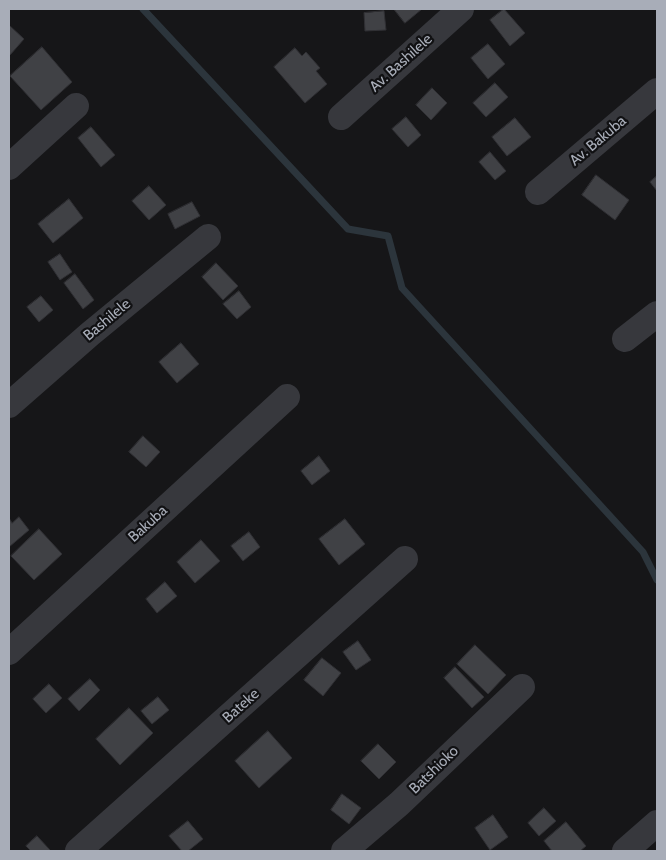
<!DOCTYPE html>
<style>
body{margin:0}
#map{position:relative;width:666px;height:860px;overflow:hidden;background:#161618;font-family:Cabin,sans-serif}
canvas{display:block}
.frame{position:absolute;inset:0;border:10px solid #a8adb8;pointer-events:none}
</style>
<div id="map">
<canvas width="666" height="860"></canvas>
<div class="frame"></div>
</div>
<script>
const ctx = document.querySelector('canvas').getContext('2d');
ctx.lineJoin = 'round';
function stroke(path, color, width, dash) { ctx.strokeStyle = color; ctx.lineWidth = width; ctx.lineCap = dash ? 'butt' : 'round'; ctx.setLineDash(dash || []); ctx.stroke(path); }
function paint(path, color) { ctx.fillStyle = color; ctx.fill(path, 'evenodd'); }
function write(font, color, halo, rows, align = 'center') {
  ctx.font = font + ' Cabin,sans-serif'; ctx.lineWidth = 4.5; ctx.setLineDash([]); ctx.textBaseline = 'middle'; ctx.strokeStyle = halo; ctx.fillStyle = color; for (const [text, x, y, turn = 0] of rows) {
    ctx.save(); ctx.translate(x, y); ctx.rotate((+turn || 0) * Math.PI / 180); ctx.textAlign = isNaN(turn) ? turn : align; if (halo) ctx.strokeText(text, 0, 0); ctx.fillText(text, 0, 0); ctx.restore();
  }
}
stroke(new Path2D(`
 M143 9 348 229 388 236 402 288 643 552 657 580`), '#2c353c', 7);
const building = new Path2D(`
 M394 9H422L405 23Z
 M504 9 525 33 510 46 490 20Z
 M384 11 386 30 365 31 364 13Z
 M9 25 24 39 10 55 9 54Z
 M488 44 505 64 488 79 471 58Z
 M42 47 72 82 41 110 10 76Z
 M295 48 302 56 306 52 320 68 316 71 327 84 305 103 274 67Z
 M495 83 508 97 486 117 473 103Z
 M432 88 447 103 431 120 416 105Z
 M406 117 421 135 408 147 392 129Z
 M515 118 531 137 507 156 492 137Z
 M91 127 115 155 101 167 78 138Z
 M490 152 506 171 495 180 479 162Z
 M596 175 629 200 615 220 582 195Z
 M657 176V191L650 182Z
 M149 186 166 205 149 220 132 201Z
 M69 199 83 218 53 243 38 224Z
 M192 202 200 216 175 229 168 214Z
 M60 254 72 272 60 280 48 262Z
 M216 263 238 286 223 300 202 277Z
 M75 274 94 300 83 309 64 283Z
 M239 291 251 307 237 319 223 304Z
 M41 296 53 310 39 322 27 307Z
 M181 343 199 364 177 383 159 362Z
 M143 436 160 452 146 467 129 452Z
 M319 456 330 471 312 485 301 471Z
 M19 517 29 530 9 547V518L12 523Z
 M345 519 365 544 339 565 319 539Z
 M39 529 62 554 34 580 11 556Z
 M249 532 260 547 243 561 231 546Z
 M201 540 220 561 195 583 177 562Z
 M165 582 177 596 157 613 146 599Z
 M358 641 371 660 356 670 343 652Z
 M475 645 506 675 488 694 457 664Z
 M322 658 341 673 323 696 304 680Z
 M455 667 484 697 472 708 444 678Z
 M90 679 100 690 79 711 68 699Z
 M49 684 62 698 46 713 33 699Z
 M158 697 169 710 152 724 141 711Z
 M129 708 153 733 120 765 96 739Z
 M268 731 292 758 259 788 235 761Z
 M378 744 396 762 379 779 361 761Z
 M342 794 361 808 349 824 331 810Z
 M544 808 556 821 539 836 528 823Z
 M493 815 508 837 490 850 475 828Z
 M188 821 203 839 188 851H182L169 836Z
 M566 822 586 846 580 851H552L544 841Z
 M37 836 50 850 48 851H31L26 846Z`);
paint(building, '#404145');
stroke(building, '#303034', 1);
stroke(new Path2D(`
 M341 117 461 9
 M9 167 76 106
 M538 192 657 91
 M625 339 657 314
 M9 405 90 334 208 237
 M9 652 287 397
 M78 851 405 559
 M344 851 399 804 522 687
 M625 851 657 823`), '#37383d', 26);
write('15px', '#a8adb8', '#111113', [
 ["Av. Bashilele",401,63,-42],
 ["Av. Bakuba",598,141,-40],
 ["Bashilele",107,320,-40],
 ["Bakuba",148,524,-42],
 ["Bateke",241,706,-42],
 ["Batshioko",434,770,-44]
]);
</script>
